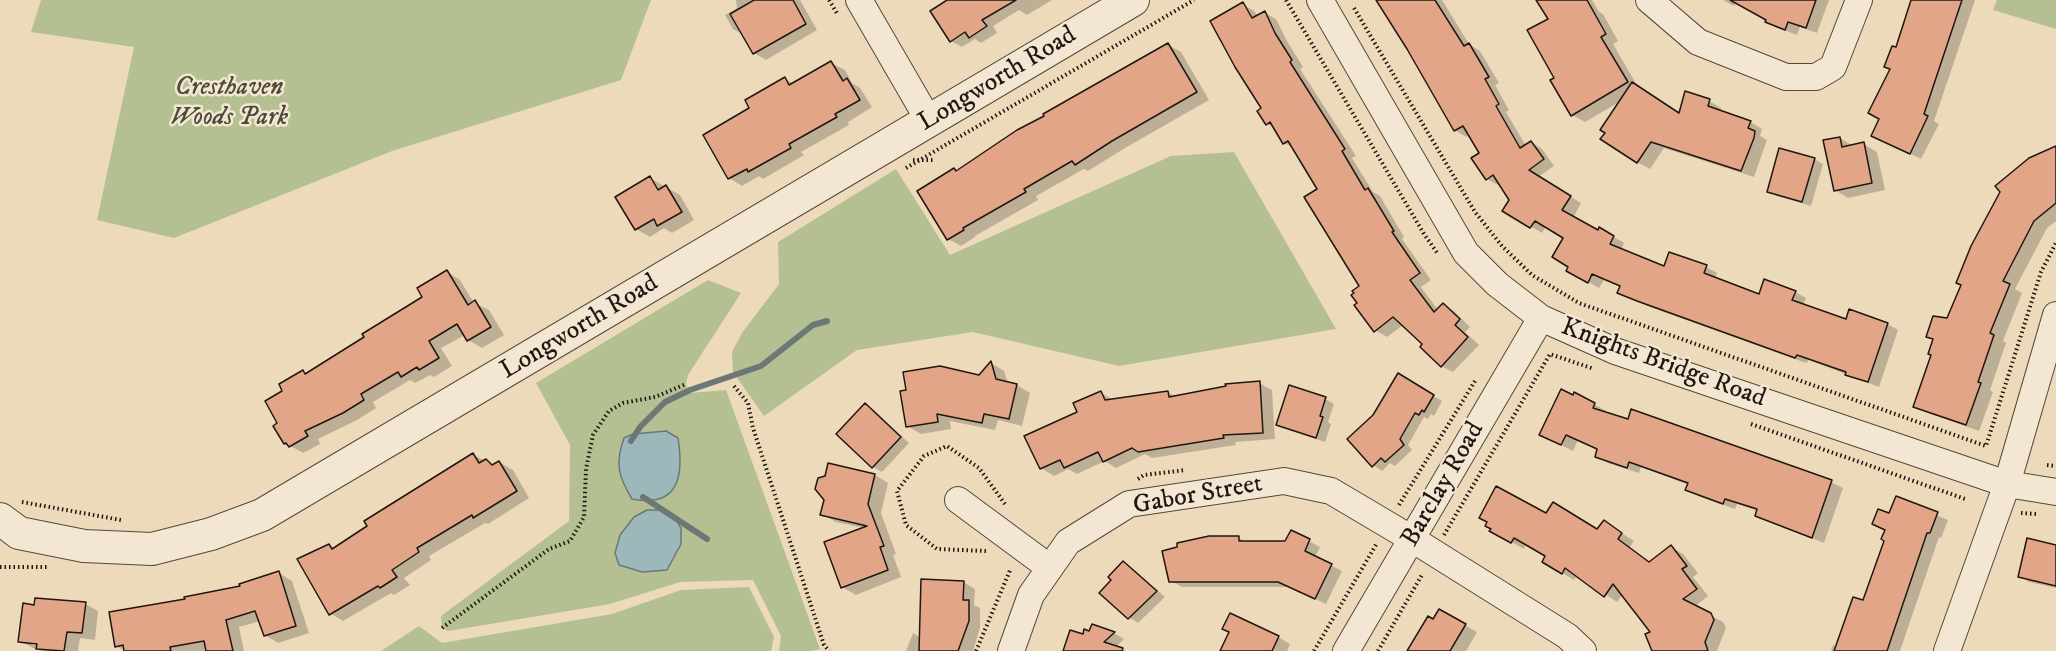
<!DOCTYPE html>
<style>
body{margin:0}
canvas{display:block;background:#ecdabb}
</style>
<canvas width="2056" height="651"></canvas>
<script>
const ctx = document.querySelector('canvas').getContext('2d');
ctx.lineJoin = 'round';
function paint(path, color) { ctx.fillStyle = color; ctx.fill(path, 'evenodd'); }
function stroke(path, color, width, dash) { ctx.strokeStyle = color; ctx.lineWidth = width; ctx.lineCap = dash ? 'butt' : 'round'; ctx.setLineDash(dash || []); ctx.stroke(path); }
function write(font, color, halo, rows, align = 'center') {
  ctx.font = font + ' "IM FELL DW Pica",serif'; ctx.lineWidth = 5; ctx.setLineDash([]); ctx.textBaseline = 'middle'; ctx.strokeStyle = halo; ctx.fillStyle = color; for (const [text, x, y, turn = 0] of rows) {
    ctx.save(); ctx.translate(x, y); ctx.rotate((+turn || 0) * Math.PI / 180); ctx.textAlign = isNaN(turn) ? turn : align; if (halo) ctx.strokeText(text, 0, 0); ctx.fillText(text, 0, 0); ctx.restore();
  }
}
paint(new Path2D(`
 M41 0H651L621 80 392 151 174 238 97 220 134 47 31 32Z
 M1997 0H2056V29L1993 10Z
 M1234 152 1336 329 1119 366 973 332 857 350 764 416 733 372 732 352 742 333 779 284 778 242 896 169 950 255 1171 156Z
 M708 280 741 293 688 375 686 384 689 393 726 390 820 649 812 651H779L781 636 753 580 680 582 610 604 448 631 442 628 441 616 569 521 570 445 536 383Z
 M749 587 774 637 771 651H381L419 626 442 643 612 614 681 590Z`), '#b5c092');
const water = new Path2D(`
 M666 431 678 438C684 476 679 508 632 499 618 476 615 463 624 438L633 434Z
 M647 510H664L675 518 681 528V544L667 570 642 572 619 565 615 553 620 535 634 517Z`);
paint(water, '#9db8ba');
stroke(water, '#6b7876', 1.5);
paint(new Path2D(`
 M736 0H800L817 30 766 60 754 53 744 35 733 29 725 15 737 8Z
 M950 0H1052L1027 15 1019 10 993 26 997 33 981 43 975 39 962 47 951 41Z
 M1379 0H1442L1469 44 1480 51 1499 83 1495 85 1509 110 1506 112 1526 146 1531 142 1542 149 1554 166 1538 177 1581 203 1573 218 1598 232 1600 229 1624 243 1621 250 1665 268 1706 267 1717 273 1715 279 1760 295 1795 292 1806 298 1803 306 1847 321 1887 324 1898 330 1879 387 1809 360 1806 363 1650 307 1619 293 1622 287 1604 280 1599 288 1568 270 1570 266 1565 237 1546 226 1542 233 1504 211 1511 199 1500 184 1498 185 1487 179 1481 153 1470 135 1466 137 1455 130Z
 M1537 0H1592L1599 12 1603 14 1618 41 1613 44 1638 87 1680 114 1709 101 1721 108 1720 111 1750 122 1762 129 1760 136 1767 140 1754 177 1664 148 1650 169 1637 162 1621 101 1585 122 1572 115 1556 78 1550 19Z
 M1723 0H1829L1817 33 1800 27 1797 35 1778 28 1767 22 1768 19 1737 2 1734 6Z
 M1913 0H1975L1934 121 1939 124 1921 159 1884 141 1881 119 1896 49Z
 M1243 4 1254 11 1258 16 1265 13 1276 19 1287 41 1303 67 1300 69 1356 156 1352 158 1373 192 1380 196 1404 237 1402 239 1431 280 1421 287 1438 310 1443 305 1454 311 1470 327 1465 332 1479 345 1453 372 1441 366 1424 344 1403 325 1387 337 1375 330 1359 303 1361 286 1319 190 1294 148 1284 143 1276 129 1267 124Z
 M1168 45 1181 52 1209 100 1125 148 1088 171 1084 169 1036 196 1038 200 975 236V237L961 246 948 239 957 172 1046 116Z
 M831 63 845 70 852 83 860 88 872 107 848 122 849 125 801 152 804 155 763 179 759 176 742 186 729 178 752 109 785 79 794 84Z
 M1840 138 1853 146 1863 144 1877 152 1885 190 1848 198 1835 190Z
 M2056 148V221L2047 228 2015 289 2022 293 2003 341 2006 343 1990 390 1993 392 1979 431 1928 413 1915 406 1932 355 1935 340 1927 336 1948 320Z
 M1814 159 1823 164 1811 206 1777 196 1768 191Z
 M650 178 680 195 694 220 672 233 664 228 650 237 636 229Z
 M447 272 460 280 474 303 489 310 504 335 482 348 468 340 465 335 441 348 452 366 434 377 430 375 415 383 410 380 373 402 376 408 357 420 318 439 320 444 303 453 285 443 279 423 285 392 303 372 308 374 424 298Z
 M991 363 1004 371 1008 383 1017 385 1030 393 1022 426 998 420 995 430 950 421 951 429 921 434 907 426 980 377Z
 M1398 375 1442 401 1434 416 1431 414 1428 419 1424 417 1408 445 1412 450 1395 466 1390 463 1382 471 1373 465 1374 416Z
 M1259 383 1272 390 1275 439 1235 442 1236 445 1152 458 1145 454 1116 468 1105 461 1077 474 1068 469 1054 476 1041 468 1079 413 1100 392 1113 400 1168 392 1176 397Z
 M1325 399 1334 404 1328 422 1331 424 1325 442 1287 429 1278 424Z
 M1594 404 1606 411 1605 413 1831 482 1843 488 1824 543 1768 521 1756 515 1758 511 1737 504 1735 509 1698 496 1687 489 1689 485 1641 467 1639 473 1608 463 1597 456 1599 450 1578 440 1573 451 1553 441Z
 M865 405 874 410 909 443 882 472 873 467Z
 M473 455 495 465 499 462 513 470 529 498 488 524 485 523 429 556 431 560 404 578 410 585 394 595 391 593 343 621 330 613 329 545 334 549Z
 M875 475 888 483 881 513 896 554 893 555 901 577 856 595 842 587 864 528 836 522 822 514 826 500V477Z
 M1896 498 1948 520 1941 538 1939 537 1900 651H1831L1833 645 1837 647 1864 602 1886 540 1890 515Z
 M1547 515 1603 534 1604 522 1634 541 1629 548 1650 563 1671 547 1683 554 1698 573 1693 577 1708 596 1694 607 1723 622 1726 628 1717 651H1654L1652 632 1623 594 1617 602 1577 575 1574 580 1544 562 1547 556 1526 543 1524 549 1491 531Z
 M1291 532 1320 547 1315 557 1342 571 1326 604 1290 587H1182L1171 581 1239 538 1248 543H1286Z
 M2056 546V588L2029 582 2020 576Z
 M1123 563 1132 568 1165 597 1138 623 1129 617 1114 580Z
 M279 573 292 581 309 633 278 643 265 635 260 621 239 627 244 651H125L116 646 187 600 242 587Z
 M963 582 975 589 974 605 980 608V628L973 651H906L913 633 921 638Z
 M85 604 98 611 95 640 80 638 78 651H43L33 648 20 641ZM32 642 44 646 32 645Z
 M1440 611 1477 632 1466 651H1409L1434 621Z
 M1093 626 1114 633 1124 639 1117 646 1126 651H1064L1090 633Z
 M1278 637 1290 644 1287 651H1222Z`), '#0003');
stroke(new Path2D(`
 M631 441 640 427 665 402 690 390 761 366 813 325 827 321
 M643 497 707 539`), '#6b7876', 6);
const building = new Path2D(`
 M754 0H793L806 24 753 54 730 14Z
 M947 0H1016L982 20 987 26 969 38 965 32 950 42 930 11Z
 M1376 0H1435L1464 46 1469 43 1489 77 1485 79 1499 104 1496 106 1520 148 1531 141 1544 159 1529 170 1571 196 1562 210 1598 230 1599 227 1614 236 1610 244 1664 266 1669 252 1707 265 1704 273 1759 294 1764 279 1796 291 1792 300 1846 319 1849 309 1888 323 1868 382 1845 375 1846 372 1797 355 1795 358 1637 301 1617 293 1620 286 1592 274 1588 283 1566 271 1568 267 1552 257 1563 238 1535 221 1530 228 1502 211 1509 200 1493 175 1486 180 1471 158 1479 153 1463 126 1454 131 1407 49Z
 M1536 0H1587L1606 34 1601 37 1628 82 1571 116 1550 80 1554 78 1527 30 1548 19Z
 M1730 0H1816L1806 28 1788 22 1785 30 1765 22 1766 20Z
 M1911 0H1962L1924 114 1928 116 1910 154 1871 136 1879 119 1868 113 1890 69 1884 67 1892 46 1896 47Z
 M1243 2 1252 18 1265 11 1275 33 1292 60 1290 62 1345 149 1342 151 1365 190 1368 188 1394 231 1392 232 1420 273 1410 280 1434 312 1443 303 1460 319 1455 325 1468 337 1441 367 1420 347 1422 344 1393 317 1374 332 1354 305 1357 303 1351 295 1354 293 1352 291 1359 286 1304 197 1317 189 1288 141 1283 144 1270 122 1266 125 1257 111 1261 108 1235 67 1210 21Z
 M1168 43 1197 92 1112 141 1075 165 1072 161 1024 189 1026 192 963 228 964 230 947 240 917 191 954 168 956 171 1017 130 1044 116 1043 114Z
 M831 61 843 81 847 78 860 100 835 114 837 117 789 144 791 148 748 172 747 169 728 179 703 135 749 108 745 100 785 77 789 85Z
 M1632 82 1679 113 1685 91 1710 99 1708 106 1751 121 1748 128 1755 131 1754 138 1741 171 1651 142 1637 163 1600 139 1605 133 1600 130Z
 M1840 137 1842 147 1864 142 1872 183 1834 191 1823 140Z
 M2056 146V203L2034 221 2003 281 2010 284 1990 333 1994 335 1978 382 1981 383 1966 425 1913 407 1931 355 1928 354 1933 339 1926 337 1933 316 1947 318 1961 285 1956 283 1971 246 2000 192 1995 186 2029 158Z
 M1779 148 1815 158 1802 202 1767 192Z
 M650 176 658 190 666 185 682 212 657 226 654 219 635 230 615 197Z
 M447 270 468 305 475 300 491 327 467 341 457 324 429 341 439 358 419 370 417 367 401 377 398 372 361 394 364 400 343 413 305 431 308 436 289 447 286 443 284 444 273 426 277 423 265 401 282 391 279 384 303 370 305 374 364 337 362 334 422 297 417 288Z
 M991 361 996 379 1017 384 1009 419 984 414 982 423 937 414 938 422 906 427 900 391 906 390 903 372 940 366 979 375Z
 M1398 373 1434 395 1424 412 1422 410 1419 415 1415 413 1400 439 1404 445 1385 462 1381 458 1372 467 1347 439 1373 415Z
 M1260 381 1263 433 1223 435 1224 438 1138 452 1132 448 1103 462 1098 452 1064 468 1060 460 1040 469 1024 436 1077 412 1073 403 1101 391 1105 400 1168 391 1169 397 1226 386 1225 384Z
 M1289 385 1326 397 1320 416 1323 417 1316 438 1276 425Z
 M1561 389 1573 395 1574 392 1595 403 1593 408 1628 419 1631 409 1832 480 1812 538 1755 516 1757 509 1725 499 1723 504 1685 490 1688 483 1629 462 1627 468 1595 457 1597 449 1566 435 1561 445 1539 435Z
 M865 403 901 437 872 468 836 434Z
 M473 453 479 463 486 459 492 465 499 461 517 491 473 518 472 515 417 548 419 552 392 570 397 577 380 588 378 586 329 615 297 559 329 544 332 549 367 526 364 521Z
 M828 463 875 474 868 504 884 546 880 547 888 570 841 588 824 542 867 526 820 515 824 500 815 489 818 478 825 476Z
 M1496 486 1546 513 1553 502 1597 529 1604 520 1622 533 1618 539 1649 562 1671 545 1687 566 1682 569 1697 589 1683 599 1711 613 1714 620 1705 642 1708 651H1652L1645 634 1650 632 1613 584 1604 597 1565 568 1562 574 1542 562 1545 556 1514 538 1511 543 1489 531 1491 529 1485 526 1487 522 1479 518Z
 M1896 496 1938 512 1930 533H1927L1887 651H1834L1853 597 1863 600 1884 541 1881 539 1885 530 1872 524 1878 509 1889 513Z
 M1291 530 1310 539 1305 551 1332 564 1315 599 1278 582H1169L1162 551 1177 547V543L1209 536H1239V541H1285Z
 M2027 538 2056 545V586L2018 577Z
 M1123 561 1157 591 1128 619 1099 593 1111 580 1108 577Z
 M279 571 296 626 264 636 255 611 226 620 233 651H206L204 641 170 647 171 651H124L123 645 115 647 109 612 185 599 184 597 240 586 239 584Z
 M921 579 964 581 963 600H969V621L958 651H919Z
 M35 598 86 602 82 633 67 632 64 651 36 649 37 644 18 642 23 603 34 605Z
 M1439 609 1466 624 1450 651H1407L1428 616 1433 619Z
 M1230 613 1279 636 1272 651H1220L1229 632 1222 629Z
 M1092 624 1115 632 1104 642 1123 648 1122 651H1063L1070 630 1083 634 1084 629 1089 631Z`);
paint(building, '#e2a587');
stroke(building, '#211711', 1.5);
const minor = new Path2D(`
 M859 0 929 121
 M1320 0 1466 253 1497 284 1541 318 1615 351 2007 484 2056 492
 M1649 0 1698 42 1786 77H1816L1833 67 1859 0
 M958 500 1050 568
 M1011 651 1031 595 1068 542 1129 504 1284 481 1331 491 1412 539 1567 636 1583 651
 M1346 651 1541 318
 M1947 651 2007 484 2056 315`);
const tertiary = new Path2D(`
 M0 519 19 533 84 546 152 549 211 534 262 515 1133 0`);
stroke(minor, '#54483c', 28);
stroke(tertiary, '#54483c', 34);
stroke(new Path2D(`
 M829 0 838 15
 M1286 0 1424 234 1438 254
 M1354 8 1475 212 1502 246 1532 275 1579 303 1986 446 2041 272 2056 243
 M913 160H934
 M906 168 1194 0
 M734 386 748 403 753 428 824 645 829 651
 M1751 424 1965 499
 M2047 465 2056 466
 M1138 479 1144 475 1186 470
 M22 502 121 520
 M1399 505 1475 381
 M2021 513 2037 514
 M1444 535 1550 354 1594 369
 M986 551 937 549 906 525 897 491 924 456 947 446 979 468 1005 504
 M0 567H47
 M442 628 549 549 570 541 584 517 586 469 593 435 609 411 623 403 655 397 686 384
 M976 651 1011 568
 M1314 651 1377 543
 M1378 651 1423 573`), '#211711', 4, [1.5, 3]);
stroke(minor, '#f3e7d3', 26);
stroke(tertiary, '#f3e7d3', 32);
write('26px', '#211711', '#f3e7d3', [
 ["Longworth Road",998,80,-31],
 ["Longworth Road",580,328,-31],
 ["Knights Bridge Road",1663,364,20],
 ["Barclay Road",1444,485,-60],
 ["Gabor Street",1198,496,-10]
]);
write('italic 26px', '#4d4a38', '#f3e7d3', [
 ["Cresthaven",229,89],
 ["Woods Park",229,119]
]);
</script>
